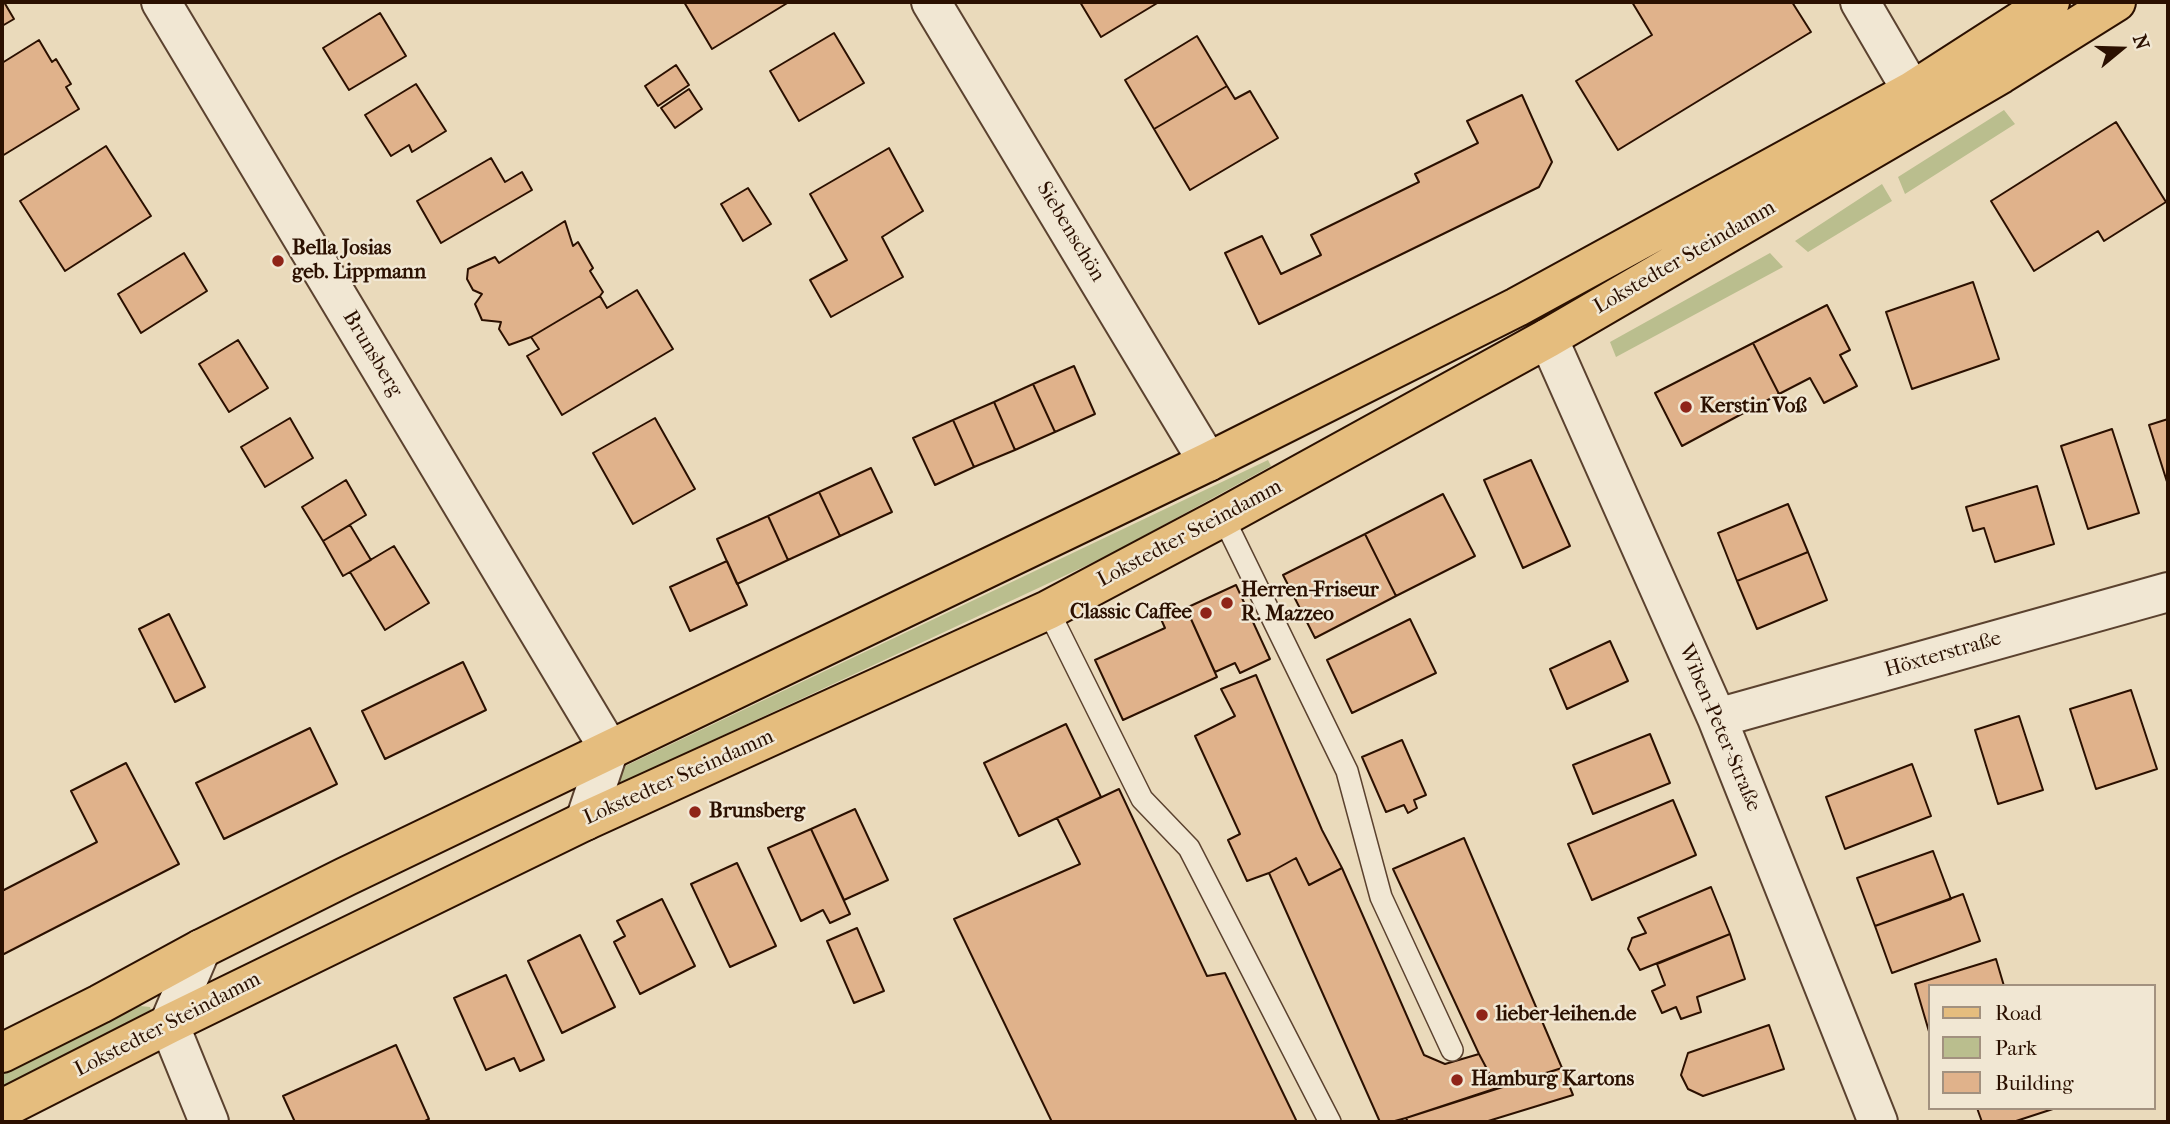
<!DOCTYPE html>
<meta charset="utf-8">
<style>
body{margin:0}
#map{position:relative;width:2170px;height:1124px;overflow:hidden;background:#eadabb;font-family:"IM FELL French Canon",serif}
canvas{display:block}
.frame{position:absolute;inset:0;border:4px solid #2b1000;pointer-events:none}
.legend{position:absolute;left:1928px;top:984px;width:228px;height:126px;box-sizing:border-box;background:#f1e7d3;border:2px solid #a2917f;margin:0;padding:9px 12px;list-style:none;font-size:21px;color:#2b1000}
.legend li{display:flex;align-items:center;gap:14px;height:35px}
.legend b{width:35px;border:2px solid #a2917f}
.north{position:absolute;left:2086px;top:14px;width:70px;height:70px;-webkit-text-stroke:5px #f1e7d3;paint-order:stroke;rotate:71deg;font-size:19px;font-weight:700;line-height:28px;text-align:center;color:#2b1000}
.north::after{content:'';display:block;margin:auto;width:24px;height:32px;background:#2b1000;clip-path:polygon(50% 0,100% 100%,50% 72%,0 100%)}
</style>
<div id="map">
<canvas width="2170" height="1124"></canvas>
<div class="frame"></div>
<ul class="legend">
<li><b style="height:9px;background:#e5bd7e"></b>Road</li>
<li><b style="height:19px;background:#babe8e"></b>Park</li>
<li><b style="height:19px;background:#e0b28b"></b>Building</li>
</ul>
<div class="north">N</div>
</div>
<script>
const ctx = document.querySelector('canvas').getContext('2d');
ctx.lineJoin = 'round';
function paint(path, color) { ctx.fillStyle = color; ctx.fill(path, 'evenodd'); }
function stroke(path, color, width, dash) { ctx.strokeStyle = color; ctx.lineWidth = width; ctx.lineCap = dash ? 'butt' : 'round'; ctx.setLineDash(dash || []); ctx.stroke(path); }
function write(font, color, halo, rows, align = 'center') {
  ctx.font = font + ' "IM FELL French Canon",serif'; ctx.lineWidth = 5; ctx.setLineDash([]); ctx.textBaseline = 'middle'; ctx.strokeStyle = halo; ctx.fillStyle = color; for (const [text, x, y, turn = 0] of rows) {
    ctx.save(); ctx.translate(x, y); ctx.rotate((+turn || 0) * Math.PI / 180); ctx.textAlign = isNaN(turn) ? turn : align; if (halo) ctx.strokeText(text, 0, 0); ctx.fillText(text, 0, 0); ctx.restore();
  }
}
paint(new Path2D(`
 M2004 110 2015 124 1905 194 1898 177Z
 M1882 184 1892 201 1808 252 1795 241Z
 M1770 253 1783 267 1616 357 1610 342Z
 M1268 460 1271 466 1109 555 619 784 612 779 619 769Z
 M140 1006 150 1007 153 1016 2 1090V1074Z`), '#babe8e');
const building = new Path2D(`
 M2 2H4L14 19 2 26Z
 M684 2H789L712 49Z
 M1080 2H1159L1101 37Z
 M1632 2H1792L1811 32 1618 150 1576 81 1652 35Z
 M380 13 406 56 349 90 323 48Z
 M834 33 864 83 799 121 770 71Z
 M1197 36 1227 86 1154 129 1125 80Z
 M39 40 52 62 56 59 71 84 66 87 79 109 2 156V63Z
 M676 65 689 85 658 106 645 86Z
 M416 84 446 131 412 152 409 145 391 156 365 115Z
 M1227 86 1235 99 1250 91 1278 138 1190 190 1154 129Z
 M689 89 702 109 675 128 661 108Z
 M1522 95 1552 162 1539 187 1259 324 1225 253 1262 236 1281 274 1321 255 1311 235 1419 182 1415 174 1478 143 1467 121Z
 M2116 122 2166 202 2104 241 2098 231 2034 271 1991 201Z
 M106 146 151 216 65 271 20 201Z
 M889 148 923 211 882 237 903 277 831 317 810 280 847 260 810 194Z
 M491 158 505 182 522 172 532 190 441 243 417 201Z
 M748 188 771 224 743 241 721 204Z
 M565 221 573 246 578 242 593 268 590 271 603 292 600 296 531 337 509 345 499 329 501 322 482 320 475 304 482 294 473 290 467 279 468 269 495 257 499 263Z
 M184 253 207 291 141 333 118 294Z
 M1973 282 1999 359 1912 389 1886 312Z
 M637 290 673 349 562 415 527 356 539 349 531 337 600 296 607 308Z
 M1827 305 1850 350 1840 355 1857 386 1824 403 1810 378 1779 394 1753 343Z
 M238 340 268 388 229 412 199 364Z
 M1753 343 1779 394 1682 446 1655 393Z
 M1074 366 1095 414 1055 432 1033 384Z
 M1033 384 1055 432 1015 450 994 402Z
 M994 402 1015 450 974 467 953 420Z
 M290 418 313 458 265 487 241 447Z
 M655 418 695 489 633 524 593 453Z
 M2168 419V485L2149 425Z
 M953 420 974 467 935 485 913 438Z
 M2112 429 2139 513 2088 529 2061 446Z
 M1531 460 1570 546 1523 568 1484 480Z
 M871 468 892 512 840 536 819 492Z
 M346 480 366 515 323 541 302 507Z
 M2037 486 2054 544 1995 562 1984 528 1973 531 1966 507Z
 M819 492 840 536 788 560 768 516Z
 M1443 494 1475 556 1396 596 1365 534Z
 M1788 504 1808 552 1737 581 1718 533Z
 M768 516 788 560 737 584 717 539Z
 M350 525 371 560 343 576 323 541Z
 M1365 534 1396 596 1315 638 1283 575Z
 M394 546 429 603 385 630 350 572Z
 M1808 552 1827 600 1757 629 1737 581Z
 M727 561 747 605 690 631 670 587Z
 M1236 585 1270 659 1240 673 1235 663 1215 672 1186 608Z
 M1186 608 1217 677 1123 720 1095 660 1165 628 1161 619Z
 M169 614 205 687 175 702 139 629Z
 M1410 619 1436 673 1352 713 1327 660Z
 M1610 641 1628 681 1567 709 1550 669Z
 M463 662 486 710 385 759 362 711Z
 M1256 675 1322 830 1342 868 1309 885 1296 858 1269 873 1247 881 1228 840 1240 834 1195 736 1235 716 1221 689Z
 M2131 690 2157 769 2096 789 2070 709Z
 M2019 716 2043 790 1998 804 1975 730Z
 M1066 724 1101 797 1019 836 984 763Z
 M310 728 337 784 224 839 196 783Z
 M1650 734 1670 783 1593 814 1573 765Z
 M1402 740 1426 795 1414 800 1417 808 1408 813 1404 805 1386 812 1362 757Z
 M126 763 179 864 2 955V891L97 842 71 791Z
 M1912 764 1931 816 1845 849 1826 797Z
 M1119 789 1207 976 1225 973 1297 1122H1052L954 919 1080 864 1057 818Z
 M1673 800 1696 855 1592 900 1568 844Z
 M855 809 888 880 844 900 811 829Z
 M811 829 850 914 830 923 823 910 801 921 768 848Z
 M1464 838 1562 1068 1497 1088 1479 1054 1393 869Z
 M1933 851 1951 899 1875 926 1857 878Z
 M1296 858 1309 885 1342 868 1424 1055 1445 1064 1479 1054 1497 1088 1406 1118 1391 1122H1380L1269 873Z
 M737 863 776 946 730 967 691 884Z
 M1711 887 1730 934 1640 970 1628 949 1632 938 1646 933 1638 918Z
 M1963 894 1980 941 1892 973 1875 926Z
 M662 899 695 966 640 994 614 942 625 936 617 921Z
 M857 928 884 991 854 1003 827 941Z
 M1730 934 1745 979 1697 997 1701 1012 1681 1019 1676 1007 1662 1013 1652 991 1665 985 1657 964Z
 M580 935 615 1007 562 1033 528 961Z
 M1996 959 2004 986H1930V1035L1915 984Z
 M506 975 544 1060 520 1071 514 1058 486 1070 454 998Z
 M1769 1025 1784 1069 1703 1096 1688 1089 1681 1075 1688 1053Z
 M396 1045 429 1119 423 1122H295L283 1096Z
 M1562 1068 1573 1095 1485 1122H1408L1406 1118Z
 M1977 1108H2056L2013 1122H1982Z`);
paint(building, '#e0b28b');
stroke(building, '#2b1000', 2);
const service = new Path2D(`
 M1223 517 1347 771 1381 897 1452 1050
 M1048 610 1142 799 1189 848 1330 1122`);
const minor = new Path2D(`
 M161 2 609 749 585 821
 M931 2 1208 462
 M1860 2 1912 91
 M1548 338 1717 718 1878 1122
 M1717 718 2168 592
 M201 949 169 1024 209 1122`);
const primary = new Path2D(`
 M2 1053 100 1004 201 949 345 877 1208 462 1517 307 1912 91 2050 2
 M2 1109 169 1024 585 821 1048 610 1223 517 1548 338 2001 74 2116 2`);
stroke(service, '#5b422f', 24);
stroke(minor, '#5b422f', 42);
stroke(primary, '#2b1000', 42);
stroke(service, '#f1e7d3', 21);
stroke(minor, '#f1e7d3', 38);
stroke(primary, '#e5bd7e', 38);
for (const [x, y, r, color] of [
 [278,261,7,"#8f2418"],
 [1686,407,7,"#8f2418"],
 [1227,603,7,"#8f2418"],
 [1206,613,7,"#8f2418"],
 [695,812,7,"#8f2418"],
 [1482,1015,7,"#8f2418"],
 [1457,1080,7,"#8f2418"]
]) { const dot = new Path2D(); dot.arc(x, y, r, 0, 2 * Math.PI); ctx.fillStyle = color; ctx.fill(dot); stroke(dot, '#f1e7d3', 2.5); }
write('21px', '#2b1000', '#f1e7d3', [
 ["Siebenschön",1070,232,59],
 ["Lokstedter Steindamm",1685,258,-30],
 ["Brunsberg",372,354,59],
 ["Lokstedter Steindamm",1190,534,-28],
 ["Höxterstraße",1943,655,-16],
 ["Wiben-Peter-Straße",1719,728,67],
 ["Lokstedter Steindamm",679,778,-24],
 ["Lokstedter Steindamm",168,1025,-27]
]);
write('bold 21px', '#2b1000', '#f1e7d3', [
 ["Bella Josias",292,249],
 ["geb. Lippmann",292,273],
 ["Kerstin Voß",1700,407],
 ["Herren-Friseur",1241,591],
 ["R. Mazzeo",1241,615],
 ["Classic Caffee",1192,613,"right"],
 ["Brunsberg",709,812],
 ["lieber-leihen.de",1496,1015],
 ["Hamburg Kartons",1471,1080]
], 'left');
</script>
